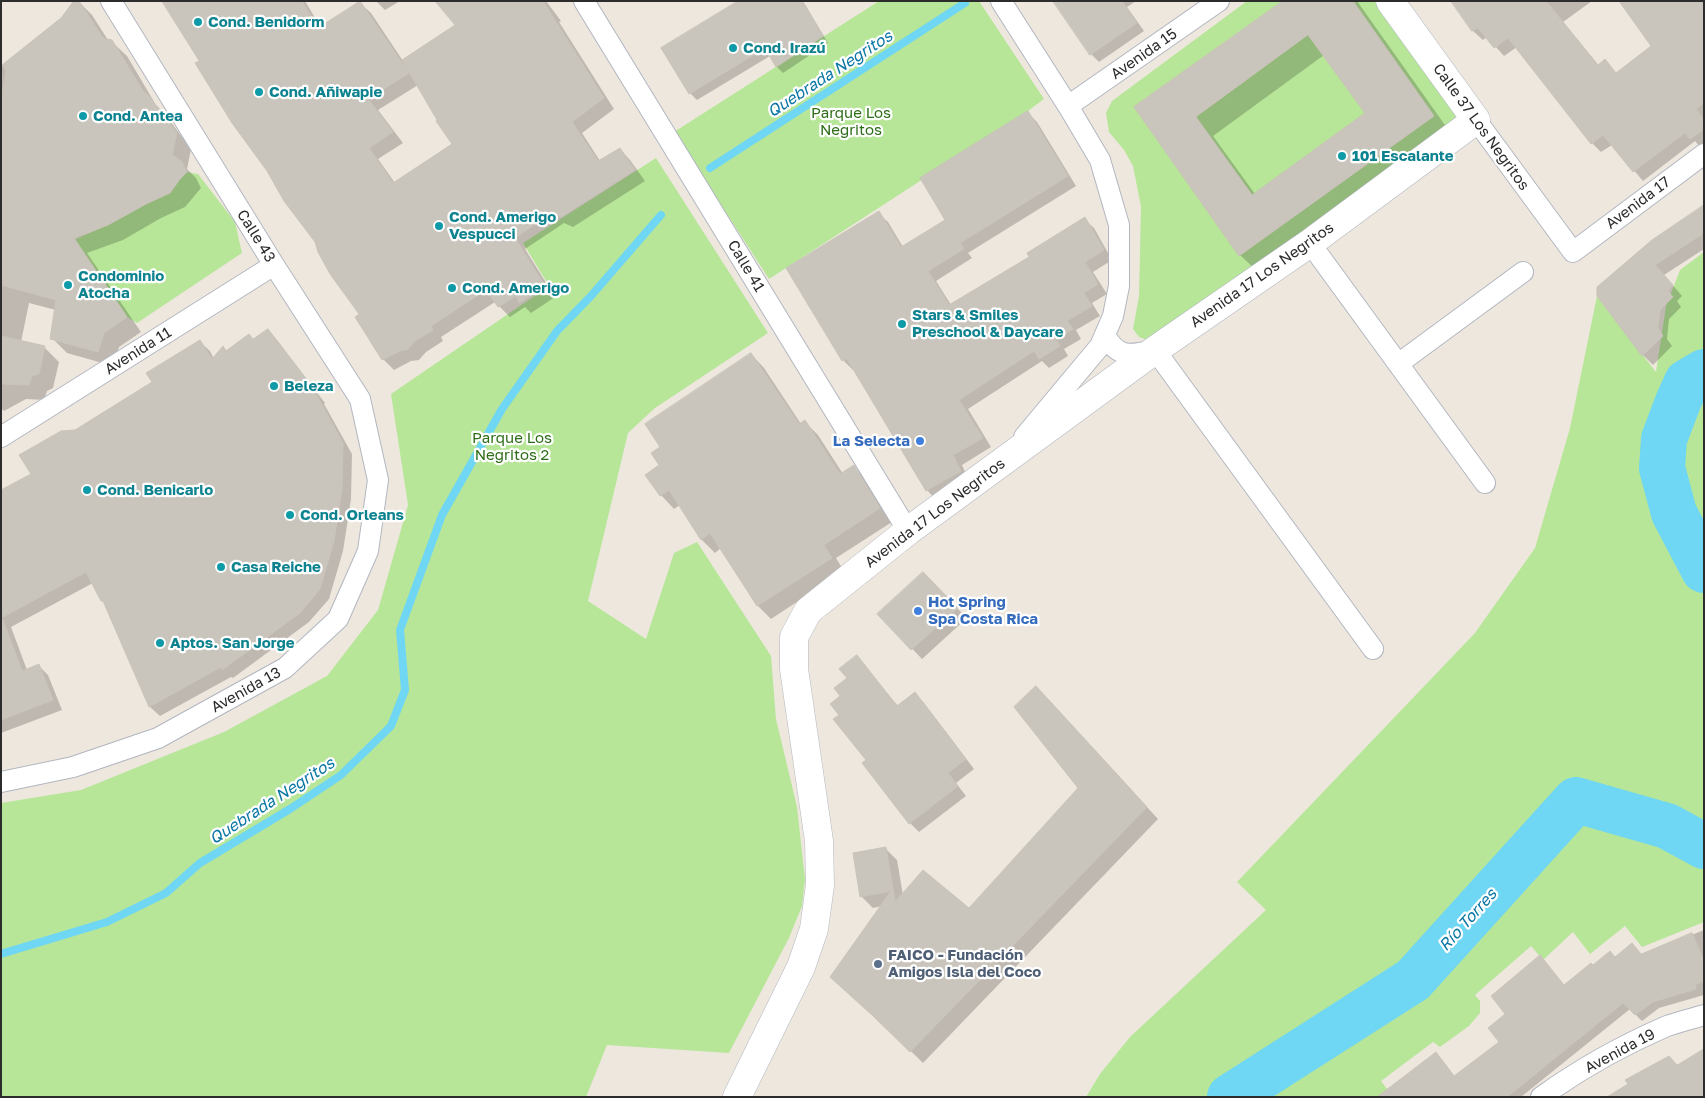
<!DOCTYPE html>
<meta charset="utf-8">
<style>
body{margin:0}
#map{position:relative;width:1705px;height:1098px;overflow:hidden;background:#eee7de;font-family:"Golos Text",sans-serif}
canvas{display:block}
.frame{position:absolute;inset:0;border:2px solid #2c2c2c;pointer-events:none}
</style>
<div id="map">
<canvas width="1705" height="1098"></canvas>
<div class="frame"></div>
</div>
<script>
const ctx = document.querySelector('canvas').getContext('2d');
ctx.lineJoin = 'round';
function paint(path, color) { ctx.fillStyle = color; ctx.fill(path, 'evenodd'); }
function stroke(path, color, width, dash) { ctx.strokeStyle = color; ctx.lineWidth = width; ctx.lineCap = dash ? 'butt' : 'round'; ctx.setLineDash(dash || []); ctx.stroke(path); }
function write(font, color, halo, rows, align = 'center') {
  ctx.font = font + ' "Golos Text",sans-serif'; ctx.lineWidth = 4.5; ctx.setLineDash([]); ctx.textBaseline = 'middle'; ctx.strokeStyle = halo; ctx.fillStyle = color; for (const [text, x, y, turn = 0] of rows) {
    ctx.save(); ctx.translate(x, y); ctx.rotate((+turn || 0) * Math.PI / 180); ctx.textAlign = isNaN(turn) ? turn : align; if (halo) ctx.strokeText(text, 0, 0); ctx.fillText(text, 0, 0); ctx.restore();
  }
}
paint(new Path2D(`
 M879 1H979L1044 99 1028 111 769 279 674 132Z
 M1247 1H1374L1458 116 1309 230 1147 340 1139 337 1133 329 1139 296 1141 207 1133 166 1124 150 1109 132 1106 113 1112 101Z
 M656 158 768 333 655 408 628 433 588 601 646 639 674 553 697 542 771 656 776 719 797 807 805 879 802 906 789 938 729 1053 607 1045 586 1097H1V803L81 790 224 732 327 676 378 610 408 505 391 394 549 286 523 243Z
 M187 172 198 174 235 222 242 253 137 323 127 317 74 240C115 222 154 203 187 172Z
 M1704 252V922L1642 947 1625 926 1590 954 1573 932 1543 960 1531 946 1475 995 1480 1001V1013L1469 1026 1440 1047 1433 1042 1381 1081 1393 1097H1086L1100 1074 1130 1037 1266 910 1237 882 1475 633 1535 548 1570 428 1597 296 1656 372 1666 306 1680 270Z`), '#b7e699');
paint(new Path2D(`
 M78 1 92 15 108 40 111 41 127 56 156 105 164 113 191 149 187 169 196 178 201 188 185 207 161 218 123 240 87 253 141 332 119 347 113 366 67 353 52 338 56 310 29 303 21 342 44 347 59 362 53 388 47 391 44 400 26 399 4 411 1 408V67L61 19Z
 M164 1H305L321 28 360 3 371 13 403 61 457 25 437 1H546L561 21 559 22 614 109 582 133 600 161 620 149 630 160 645 181 573 227 564 223 525 249 555 297 531 313 525 307 510 317 495 302 441 337 443 341 426 352 419 360 411 361 394 370 383 359 360 314 316 241ZM418 85 454 145 395 183 378 159 403 143 378 110Z
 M376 1H400L385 10Z
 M740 1H803L828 43 783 73 776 66 770 56 697 100 690 93Z
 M1055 1H1136L1127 7 1144 31 1099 62 1091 54Z
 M1285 1H1357L1452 135 1259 273 1240 255 1136 108ZM1324 55 1367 113 1255 194 1213 136Z
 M1453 1H1592L1563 22 1599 66 1605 61 1617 74 1653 46 1704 1V145L1700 147 1695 141 1643 181 1612 145 1601 152 1592 143 1517 47 1504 56 1487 37 1483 40 1473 31Z
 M1028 113 1037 122 1076 186 968 253 972 258 936 281 951 305 1031 258 1084 219 1094 228 1112 260 1093 272 1107 294 1092 303 1100 316 1076 330 1081 339 1064 349 1068 356 1049 368 1042 361 968 409 991 447 962 465 969 481 936 500 927 490 854 369 853 370 843 360 878 213 888 222 903 247 947 220Z
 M1704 207V249L1664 275 1682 296 1677 301 1681 307 1669 319 1667 339 1672 346 1653 365 1643 355 1598 295Z
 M268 330 277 340 325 403 324 404 352 454 351 499 343 551 329 599 309 622 233 678 231 677 160 716 150 707 106 604 93 583 11 627 27 670 39 666 48 675 62 710 1 733V491L32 475 75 431 154 383 200 342 210 351 214 359 223 348 227 352 254 341Z
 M751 354 764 368 801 424 805 422 818 435 843 474 854 467 867 480 892 522 836 558 844 571 771 619 758 606 721 548 715 553 702 540 680 505 674 509 661 495 662 448Z
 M923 574 967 618 922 659 879 614Z
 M857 657 898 706 915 694 924 703 974 769 956 783 966 796 919 832 910 823 868 760 841 715 842 696Z
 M1048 699 1158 819 923 1063 885 1026 882 906 873 908 861 896 885 848 897 860 903 895 969 910 1079 788Z
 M1704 930V995L1659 1008 1642 1021 1630 1009 1521 1097H1395L1442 1060 1455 1077 1501 1043 1565 986 1593 967 1616 959 1642 955Z`), '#0003');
stroke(new Path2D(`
 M710 168 965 3
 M1 954 107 922 166 893 200 863 290 809 341 775 391 726 405 690 400 630 442 515 502 409 557 331 591 296 661 215`), '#6fd6f3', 8);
stroke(new Path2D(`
 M1704 372 1687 382 1678 402 1664 439 1662 468 1674 513 1704 570
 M1230 1097 1413 980 1576 800 1667 826 1704 846`), '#6fd6f3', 46);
const building = new Path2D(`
 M74 1H79L103 38 112 40 143 91 149 96 177 133 172 155 182 162 187 172 180 179 170 193 146 204 108 225 74 238 127 317 104 333 98 352 50 339 56 300 1 285V100L6 71 2 65 61 18Z
 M162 1H302L318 28 360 1 409 73 368 99 393 132 369 148 393 183 452 144 436 121 437 120 402 60 455 25 435 1H543L604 98 572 122 598 161 620 148 635 170 561 217 553 212 515 238 545 286 519 303 516 296 498 307 486 290 431 326 433 330 415 341 408 349 400 351 382 360 355 317 359 314 330 274 318 252 315 242 284 201 267 171 232 123 195 63 199 61Z
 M738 1H802L823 36 776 67 765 48 689 94 661 48Z
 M1053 1H1122L1137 23 1090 55Z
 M1283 1H1353L1434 116 1239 256 1134 107ZM1308 35 1365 113 1252 195 1196 117Z
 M1451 1H1546L1598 65 1605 59 1616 73 1651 46 1619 1H1704V103L1696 109 1704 120V129L1690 139 1685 133 1633 172 1603 135 1591 144 1508 38 1494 48 1478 28 1472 31Z
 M1028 111 1068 176 960 243 964 249 928 271 949 305 1029 257 1027 253 1085 217 1104 250 1085 262 1098 284 1084 293 1092 306 1067 321 1073 329 1056 340 1060 346 1039 359 1034 351 959 400 983 438 953 455 961 471 926 491 847 359 842 361 786 268 879 211 901 247 945 220 920 178Z
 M1704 205V233L1655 265 1673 285 1668 291 1673 297 1660 310 1658 328 1663 336 1642 356 1597 296V287L1652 240Z
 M268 329 317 393 316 394 343 443 342 489 334 541 320 589 300 613 222 670 221 667 149 707 103 601H101L86 572 1 618V490L31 474 19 455 61 431 75 430 152 382 146 373 200 340 212 359 223 346 226 351 249 334 253 339Z
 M1 336 45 346 39 374 32 376 29 385 1 384Z
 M751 353 799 424 805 420 840 474 854 465 880 508 824 545 832 558 757 606 710 533 701 540 669 490 660 496 645 475 659 465 651 453 660 447 645 424Z
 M923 572 958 608 911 650 877 614Z
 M3 620 22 671 39 664 53 700 1 720V621Z
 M857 655 897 706 915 692 966 759 948 773 958 786 909 824 862 763 866 760 833 719 839 715 830 704 840 696 834 688 847 678 839 669Z
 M1036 686 1147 807 910 1052 872 1015 830 977 891 891 860 897 853 853 886 847 895 902 923 870 969 908 1078 788 1014 707Z
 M1692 933 1704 961V981L1695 985 1696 989 1653 1002 1635 1015 1623 1003 1507 1097H1377L1436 1052 1454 1076 1499 1042 1488 1028 1505 1014 1491 996 1540 955 1564 985 1591 963 1593 965 1610 951 1615 957 1632 943 1641 954Z
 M1704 1049V1097H1607L1628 1084 1625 1080 1669 1056 1677 1065Z`);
paint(building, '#c9c5bd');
stroke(building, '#cac3b8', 1);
const street = new Path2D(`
 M584 1 908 531
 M1001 1 1068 106 1100 160 1119 225V286L1113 316 1100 346 1024 437
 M1068 106 1219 1
 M1476 120 1573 252 1704 154
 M1310 243 1485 483
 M1105 335C1118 359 1131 355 1155 350L1373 649
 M1398 364 1523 272
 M1 437 274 265
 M1 782 73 767 158 738 285 668 338 619 368 551 378 480 360 399 274 265 111 1
 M1541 1097C1580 1069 1623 1045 1667 1026 1678 1022 1691 1019 1704 1015`);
const secondary = new Path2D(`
 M737 1097 801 967 814 929 820 885 819 841 794 669V637L808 611 908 531 1155 350 1310 243 1476 120 1390 1`);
stroke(street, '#b2b6c0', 22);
stroke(secondary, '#b2b6c0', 29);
stroke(street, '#fff', 20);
stroke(secondary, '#fff', 28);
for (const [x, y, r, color] of [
 [198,22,5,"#0f9aa8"],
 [733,48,5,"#0f9aa8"],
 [259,92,5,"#0f9aa8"],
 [83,116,5,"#0f9aa8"],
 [1342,156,5,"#0f9aa8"],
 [439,226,5,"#0f9aa8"],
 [68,285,5,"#0f9aa8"],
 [452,288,5,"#0f9aa8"],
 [902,324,5,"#0f9aa8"],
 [274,386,5,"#0f9aa8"],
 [920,441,5,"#3f7fe0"],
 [87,490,5,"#0f9aa8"],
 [290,515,5,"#0f9aa8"],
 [221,567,5,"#0f9aa8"],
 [918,611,5,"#3f7fe0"],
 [160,643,5,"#0f9aa8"],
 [878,964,5,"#5c6f8a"]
]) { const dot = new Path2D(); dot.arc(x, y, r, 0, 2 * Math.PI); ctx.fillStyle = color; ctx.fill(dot); stroke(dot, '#fff', 2); }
write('bold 15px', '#0d838f', '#fff', [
 ["Cond. Benidorm",208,22],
 ["Cond. Irazú",743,48],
 ["Cond. Añiwapie",269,92],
 ["Cond. Antea",93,116],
 ["101 Escalante",1352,156],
 ["Cond. Amerigo",449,217],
 ["Vespucci",449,234],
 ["Condominio",78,276],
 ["Atocha",78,293],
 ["Cond. Amerigo",462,288],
 ["Stars & Smiles",912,315],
 ["Preschool & Daycare",912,332],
 ["Beleza",284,386],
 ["Cond. Benicarlo",97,490],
 ["Cond. Orleans",300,515],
 ["Casa Reiche",231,567],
 ["Aptos. San Jorge",170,643]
], 'left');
write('15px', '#2c2c2c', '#fff', [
 ["Avenida 15",1144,54,-35],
 ["Calle 37 Los Negritos",1481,127,54],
 ["Avenida 17",1638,203,-37],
 ["Calle 43",256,236,58],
 ["Calle 41",746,266,59],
 ["Avenida 17 Los Negritos",1262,275,-35],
 ["Avenida 11",138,351,-32],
 ["Avenida 17 Los Negritos",935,513,-37],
 ["Avenida 13",246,690,-29],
 ["Avenida 19",1620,1051,-28]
]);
write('15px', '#2e6d18', '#fff', [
 ["Parque Los",851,113],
 ["Negritos",851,130],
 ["Parque Los",512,438],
 ["Negritos 2",512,455]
]);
write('bold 15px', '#366cbe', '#fff', [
 ["La Selecta",910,441],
 ["Hot Spring",928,602,"left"],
 ["Spa Costa Rica",928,619,"left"]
], 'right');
write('bold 15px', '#4e5e75', '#fff', [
 ["FAICO - Fundación",888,955],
 ["Amigos Isla del Coco",888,972]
], 'left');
write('italic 16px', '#0976a4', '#fff', [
 ["Quebrada Negritos",830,74,-33],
 ["Quebrada Negritos",272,801,-33],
 ["Río Torres",1468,920,-48]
]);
</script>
